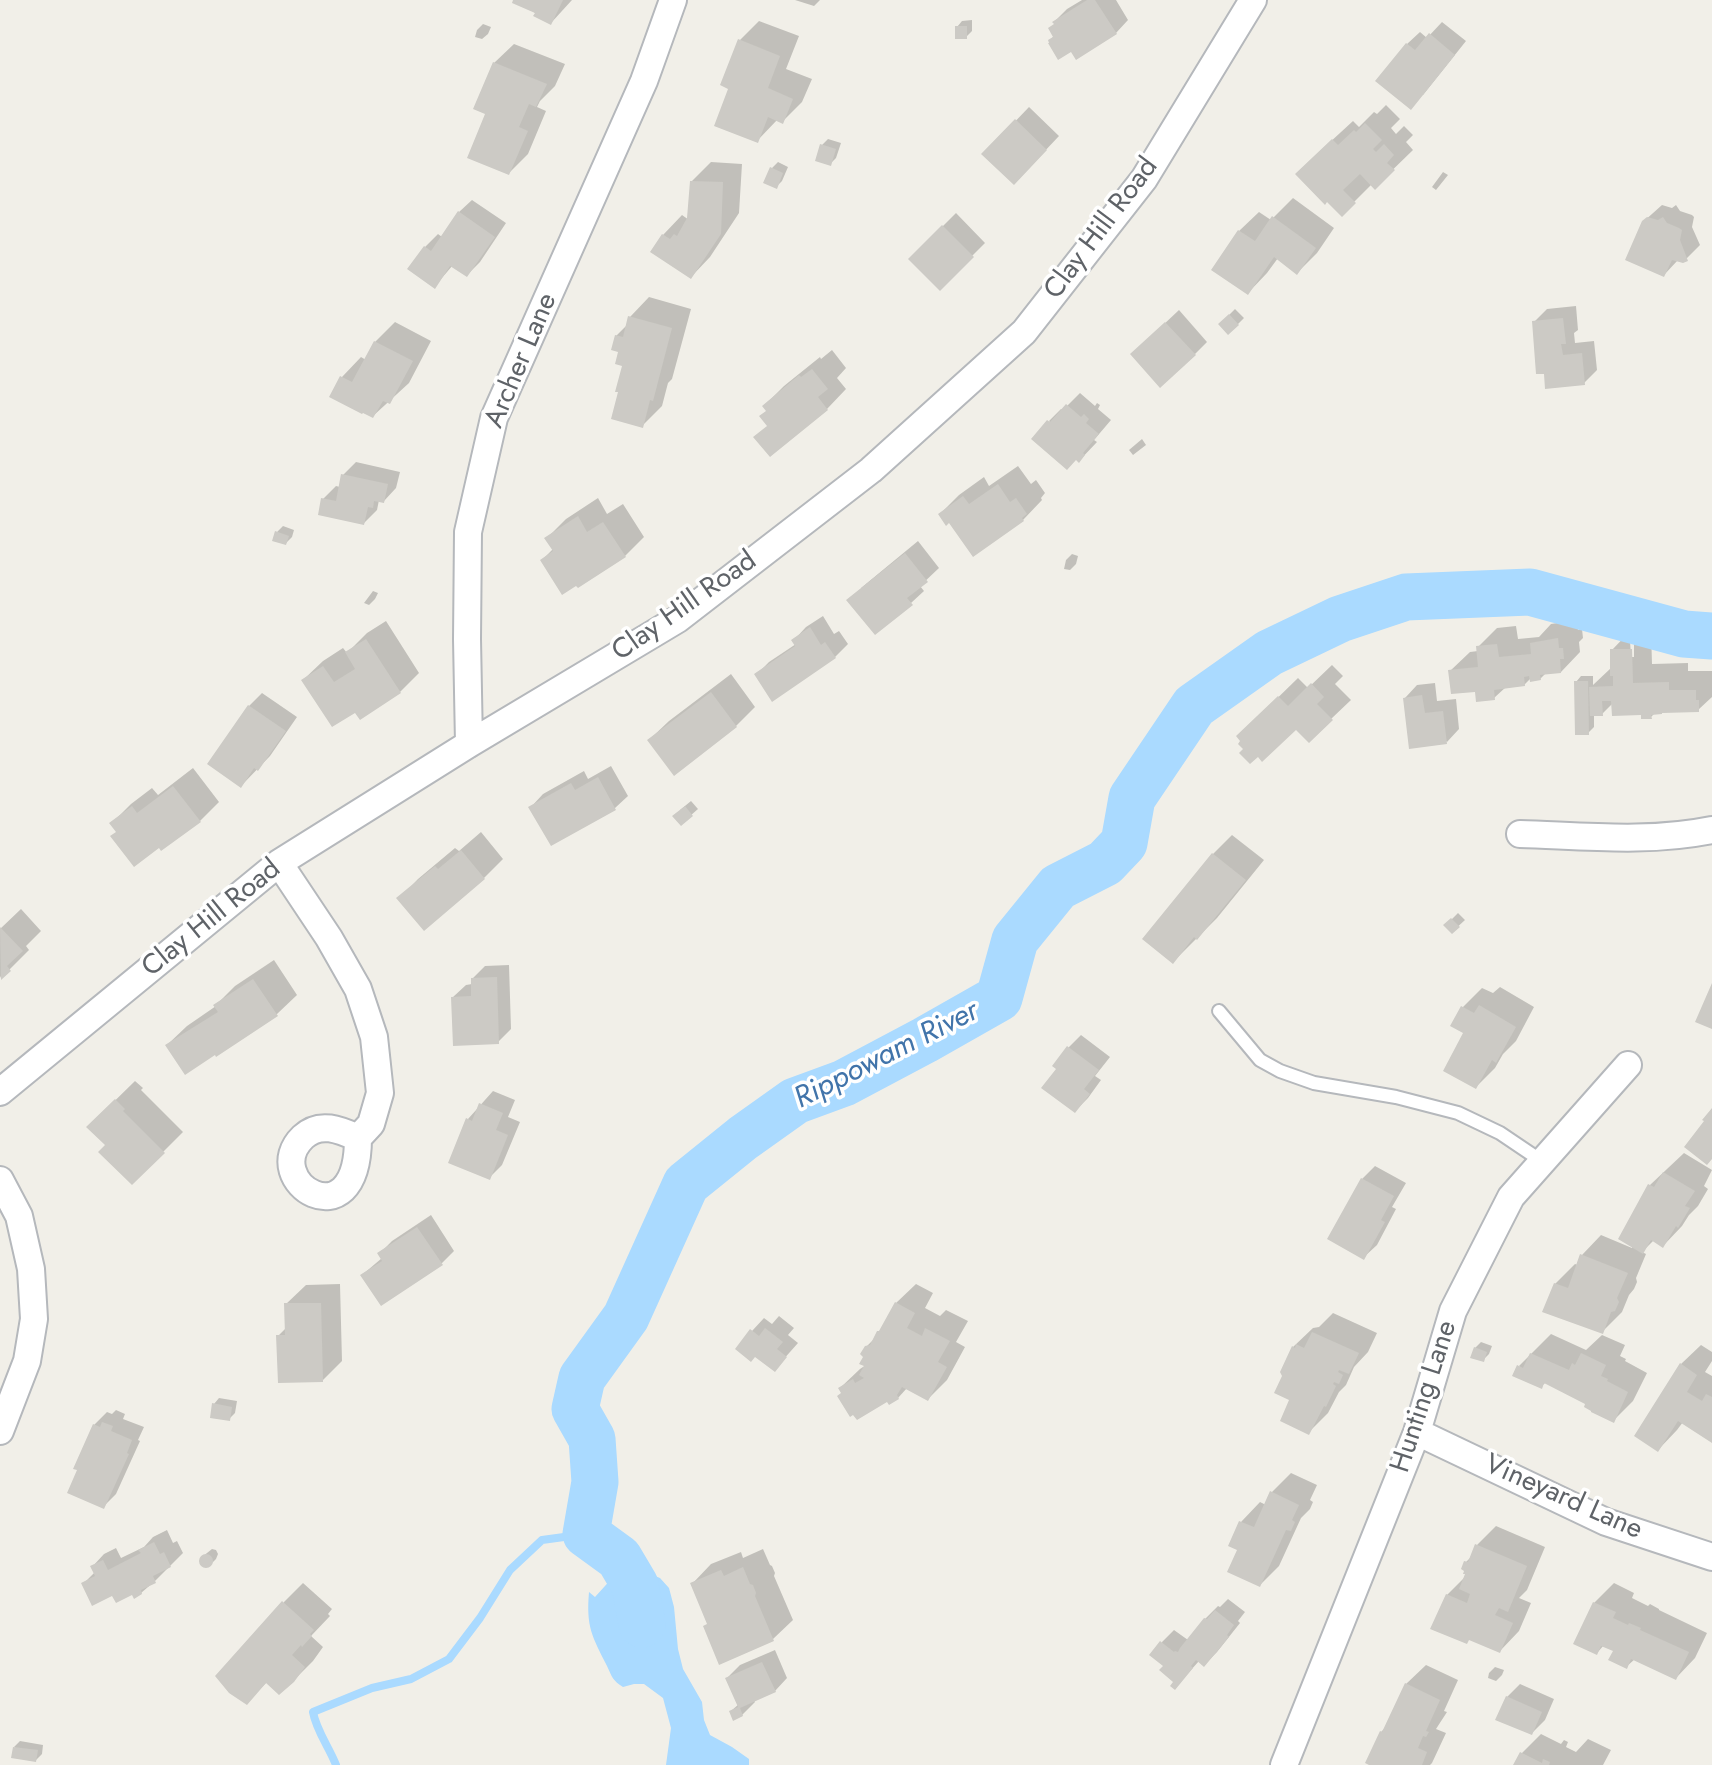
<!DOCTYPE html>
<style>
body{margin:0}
canvas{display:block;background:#f1efe8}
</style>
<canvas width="1712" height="1765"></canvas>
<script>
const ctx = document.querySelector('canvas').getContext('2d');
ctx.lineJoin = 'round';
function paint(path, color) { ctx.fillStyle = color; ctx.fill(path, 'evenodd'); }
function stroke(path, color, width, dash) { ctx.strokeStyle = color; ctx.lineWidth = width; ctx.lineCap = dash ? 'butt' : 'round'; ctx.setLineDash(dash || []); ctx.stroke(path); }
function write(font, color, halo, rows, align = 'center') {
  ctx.font = font + ' Jost,sans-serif'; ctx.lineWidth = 7; ctx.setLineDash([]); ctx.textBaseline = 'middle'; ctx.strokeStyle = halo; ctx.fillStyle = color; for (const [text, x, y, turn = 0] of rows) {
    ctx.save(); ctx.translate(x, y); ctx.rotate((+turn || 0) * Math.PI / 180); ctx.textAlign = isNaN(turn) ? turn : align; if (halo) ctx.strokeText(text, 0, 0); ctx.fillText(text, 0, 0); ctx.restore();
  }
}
paint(new Path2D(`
 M622 1563 660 1578 669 1588 674 1607 678 1649 683 1669 702 1702 704 1720 710 1735 732 1747 749 1759V1765H666L671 1728 663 1698 644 1684H634L623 1687C613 1681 612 1677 607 1666 592 1636 586 1627 589 1592L595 1597 614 1576Z`), '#aadaff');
paint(new Path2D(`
 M515 0H572L551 23Z
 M795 0H820L814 6Z
 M1082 0H1116L1128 20 1116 33 1071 49 1050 40 1054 36V22L1067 9Z
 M972 20V31L966 37 957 27 962 21Z
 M759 21 799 36 786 69 812 79 802 102 783 121 778 119 757 141 730 88 740 40Z
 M1442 22 1466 41 1423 95 1407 44 1420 32 1427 38Z
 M483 24 491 27 488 34 482 39 475 37 477 30Z
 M514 44 565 64 555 86 540 101 537 107 546 111 528 154 509 173 487 113 494 63Z
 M1386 105 1400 119 1391 128 1396 134 1404 126 1413 135 1406 142 1413 150 1375 187 1372 184 1342 214 1316 155 1353 121 1359 127 1374 112 1377 114Z
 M1029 107 1059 136 1027 170 984 154Z
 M828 139 841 143 836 158 830 164 822 145Z
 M711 162 742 164 739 213 710 257 691 277 663 235 682 215 689 220 691 182Z
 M778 162 788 167 782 181 776 187 772 168Z
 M1443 172 1448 175 1436 190 1432 187Z
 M1293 198 1334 228 1317 253 1297 273 1278 258 1267 273 1248 293 1239 231 1259 212 1271 220Z
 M472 200 506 223 480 262 467 275 453 265 435 286 425 247 438 234 442 237 459 212Z
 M1662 205 1672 208 1676 205 1680 211 1692 215 1694 217 1692 227 1700 245 1687 258 1678 260 1664 275 1643 222Z
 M956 213 985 243 940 288 910 259Z
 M649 297 691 309 672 379 668 383 662 406 642 426 616 336 627 325 630 317Z
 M1576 306 1578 330 1574 333 1575 343 1594 341 1597 370 1584 383 1534 322 1547 309Z
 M1235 309 1244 318 1229 333 1220 324Z
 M1179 310 1207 342 1195 354 1145 342Z
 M395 322 431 341 409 383 373 416 332 396 342 377 361 357 366 360 375 342Z
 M832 350 846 368 837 378 846 389 827 409 770 455 768 410 764 406 784 386 820 357 821 359Z
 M1080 393 1095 406 1097 403 1100 405 1098 409 1111 420 1094 440 1097 442 1079 461 1049 421 1061 409 1063 410Z
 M1142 439 1146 445 1133 455 1129 450Z
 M356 462 400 472 396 488 384 501 379 500 377 510 364 523 323 499 336 486 340 487 343 475Z
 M1018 466 1031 484 1036 480 1045 493 1041 498 1042 500 1023 520 940 514 959 495 984 477 989 486Z
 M598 498 607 514 623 504 644 537 625 556 542 560 553 549 547 538 566 519Z
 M283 526 294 530 292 537 286 543 277 532Z
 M918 541 939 568 920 586 924 591 911 603 861 588Z
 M1072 554 1078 556 1076 564 1070 570 1064 569 1066 560Z
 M373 591 378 593 375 599 369 605 364 603Z
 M823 616 834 634 839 631 848 644 835 657 756 675 769 662 796 644 794 640 806 627Z
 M1577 620 1578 630 1582 629 1583 638 1579 642 1580 652 1561 672 1546 673 1540 679 1531 678 1524 685 1506 687 1494 698 1477 690 1450 671 1470 652 1478 651V647L1497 628 1516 626 1518 639 1539 637 1551 624Z
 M386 621 419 673 400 692 356 710 303 680 323 661 343 648 347 653 367 633Z
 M1631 630H1651L1652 664 1688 663V671H1712V697L1698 710 1655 713 1651 717 1613 703 1602 714H1594V727L1588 733 1576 682 1581 676H1593V685L1611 668 1612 650ZM1630 640H1634V657H1631Z
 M1332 665 1343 676 1335 684 1351 700 1331 719 1296 727 1246 749 1258 717 1298 678 1308 688Z
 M731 674 755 707 736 726 649 740 669 721Z
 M1435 683 1437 701 1456 699 1459 729 1447 742 1405 698 1417 685Z
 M262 693 297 717 270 756 241 786 210 764 249 706Z
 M611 766 628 796 615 808 531 807 543 794 584 771 588 779Z
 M193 768 219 802 200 821 160 845 118 831 112 823 131 804 152 788 158 795Z
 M691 801 698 809 681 824 680 810Z
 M481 832 503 859 484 878 399 899 418 879 455 848 459 851Z
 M1232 835 1264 860 1217 918 1173 962 1213 854Z
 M21 909 41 931 26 946 29 950 1 978 0 976V929Z
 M1458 913 1465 920 1452 932 1446 925Z
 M274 960 297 995 277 1014 217 1054 167 1045 187 1026 216 1006V1005L235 986Z
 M509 965 511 1029 498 1042 453 997 466 985 472 984V979L485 966Z
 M1500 987 1534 1007 1516 1041 1503 1054 1495 1068 1476 1087 1466 1033 1463 1007 1482 988 1493 993Z
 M1081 1035 1110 1057 1095 1076 1101 1080 1088 1098 1075 1111 1058 1069 1068 1048Z
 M135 1081 143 1088 141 1090 183 1132 132 1183 107 1145 88 1127Z
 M493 1091 515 1100 508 1117 520 1122 502 1165 489 1178 468 1119Z
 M1684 1153 1712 1170 1704 1186 1708 1189 1698 1206 1689 1215 1682 1226 1663 1246 1654 1240 1642 1252 1646 1254 1636 1278 1637 1282 1634 1289 1629 1295 1622 1312 1602 1332 1555 1284 1575 1264 1578 1265 1582 1255 1601 1235 1632 1248 1650 1185Z
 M1375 1166 1406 1183 1392 1207 1396 1209 1377 1245 1364 1257 1362 1179Z
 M431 1215 454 1251 442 1263 362 1275 382 1258 379 1254 392 1241Z
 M340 1284 342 1361 323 1380 278 1336 287 1327 286 1304 306 1285Z
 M916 1284 933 1293 925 1308 940 1316 946 1310 968 1321 956 1342 965 1347 947 1380 928 1399 907 1388 898 1398 842 1392 840 1388 860 1369 866 1365V1347L876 1337 896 1303Z
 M1333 1313 1377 1333 1368 1352 1354 1367 1346 1385 1339 1392 1328 1413 1309 1432 1292 1399 1293 1347 1313 1328 1319 1327Z
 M779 1316 794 1328 788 1335 798 1343 774 1370 752 1331 764 1318 772 1324Z
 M1551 1334 1586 1350 1602 1335 1625 1345 1620 1356 1626 1359 1625 1361 1647 1373 1633 1401 1613 1421 1587 1403 1546 1382 1541 1387 1519 1366Z
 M1481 1342 1492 1346 1489 1354 1483 1360 1475 1348Z
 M1701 1345 1712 1352V1361L1705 1372 1712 1376V1441L1683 1422 1677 1430 1658 1450 1681 1364Z
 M219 1398 237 1401 235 1413 229 1419 214 1404Z
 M116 1410 125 1414 123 1419 144 1427 138 1440 140 1441 116 1494 103 1507 94 1425 107 1412 112 1414Z
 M1291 1473 1317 1485 1310 1500 1313 1502 1310 1509 1301 1518 1279 1566 1260 1585 1240 1549 1230 1545 1241 1522 1260 1502 1266 1505 1272 1492Z
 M1496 1526 1545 1547 1527 1590 1519 1598 1531 1603 1519 1631 1500 1651 1447 1595 1468 1574 1466 1562 1473 1555 1477 1545Z
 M167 1530 173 1543 177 1541 183 1553 155 1581 141 1593 113 1594 83 1584 95 1572 92 1567 104 1554 116 1548 121 1558 144 1547 153 1537Z
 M212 1549 216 1550 218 1554 216 1559 210 1565 207 1566 202 1565 201 1562 202 1557Z
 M763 1549 770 1565 772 1566 775 1573 774 1576 793 1620 773 1639 720 1662 709 1623 692 1584 711 1564 741 1552 743 1558Z
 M303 1583 332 1609 328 1614 330 1616 311 1636 323 1647 313 1661 293 1681 267 1682 246 1703 284 1602Z
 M1614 1583 1634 1593 1632 1598 1648 1606 1650 1604 1659 1609V1610L1707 1633 1695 1658 1676 1678 1635 1659 1626 1667 1615 1650 1604 1645 1597 1653 1594 1603Z
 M1228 1599 1245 1612 1238 1621 1240 1623 1217 1652 1204 1665 1199 1661 1175 1688V1681L1165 1666 1162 1642 1174 1630 1188 1640 1205 1619 1218 1606 1220 1607Z
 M775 1650 787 1678 775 1691 754 1700 755 1702 742 1715 731 1711 739 1704 727 1678 740 1665Z
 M1426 1665 1458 1680 1444 1711 1447 1712 1436 1729 1446 1733 1432 1763 1430 1765H1374L1381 1732 1387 1726 1406 1684Z
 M1495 1667 1504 1670 1502 1675 1496 1681 1488 1678 1489 1673Z
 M1520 1684 1554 1699 1545 1720 1532 1733 1507 1697Z
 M1541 1734 1561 1744 1564 1740 1568 1742 1566 1747 1576 1752 1588 1739 1611 1750 1603 1765H1515L1521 1754Z
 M20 1741 43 1745 42 1754 36 1760 14 1747Z`), '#0003');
stroke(new Path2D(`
 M336 1765C329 1747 316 1730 313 1712L372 1688 411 1679 449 1659 480 1618 510 1570 542 1540 586 1534`), '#aadaff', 8);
stroke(new Path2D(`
 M642 1624 635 1585 619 1558 586 1534 595 1482 592 1439 575 1409 582 1378 626 1317 686 1184 743 1138 795 1101 844 1083 925 1040 999 998 1015 940 1058 887 1105 863 1124 843 1132 798 1194 706 1269 653 1340 619 1406 597 1530 592 1684 634 1712 636`), '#aadaff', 47);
paint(new Path2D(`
 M513 0H563L551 25 533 16 535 13 512 3Z
 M1087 0H1095L1117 34 1076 60 1071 52 1058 60 1048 43H1049L1048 40 1053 37 1048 28 1054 24 1052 22Z
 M955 26H967V39H955Z
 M1429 33 1455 55 1411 110 1375 81 1406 43 1415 50Z
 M738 39 780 56 768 88 793 99 783 124 768 117 758 143 714 126 728 89 720 85Z
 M493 62 547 84 536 107 529 104 519 127 528 131 509 175 467 158 485 114 473 109Z
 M1015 119 1047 150 1014 185 981 154Z
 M1365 123 1382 140 1373 149 1376 152 1384 144 1394 155 1387 163 1395 170 1375 190 1360 174 1343 190 1356 203 1342 217 1327 202 1325 205 1295 174 1332 139 1338 145 1354 130 1356 132Z
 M820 144 836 149 831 166 815 161Z
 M770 167 783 173 777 189 763 183Z
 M690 181 723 182 721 234 691 279 650 252 662 234 670 239 674 234 677 236 687 218Z
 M458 211 495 237 467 277 450 266 435 289 407 269 424 246 431 251Z
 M1272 216 1316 248 1297 275 1274 257 1248 295 1211 270 1238 230 1255 241Z
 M1647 217 1658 220 1663 217 1667 223 1679 228 1682 230 1680 240 1688 261 1683 263 1672 260 1664 277 1625 260 1642 221Z
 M942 225 974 257 940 291 908 259Z
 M1229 314 1239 325 1228 335 1218 324Z
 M628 316 672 328 653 401 650 400 643 428 611 419 618 392H615L622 366 615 364 618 352 611 350 615 335 623 337Z
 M1563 318 1566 344H1561L1563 355 1582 353 1585 385 1545 389 1544 374H1536L1532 321Z
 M1165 322 1196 355 1160 388 1130 354Z
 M374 341 413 361 390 404 383 401 373 418 363 413 362 414 329 397 340 376 352 382Z
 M812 369 828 389 818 397 828 410 770 457 753 437 767 426 759 416 766 411 762 406 799 375 801 377Z
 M1066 404 1081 417 1084 414 1089 419 1086 423 1099 434 1083 453 1085 455 1079 463 1076 460 1067 470 1031 439 1047 420 1050 422Z
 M341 474 388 484 384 503 374 501 373 508 368 507 364 525 318 515 321 498 336 501Z
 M998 484 1010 502 1016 498 1027 514 1022 518 1024 521 973 557 949 523 946 526 938 514 963 496 969 504Z
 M578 516 587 532 603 522 626 557 578 588 576 586 562 595 540 560 553 551 544 538Z
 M275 531 289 536 286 545 272 541Z
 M905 553 928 582 907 598 913 605 875 635 846 600Z
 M810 627 821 645 825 642 836 658 772 702 754 674 795 646 791 640Z
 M1558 638 1559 648H1563L1564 659H1560L1561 673 1540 675 1541 680 1530 682 1529 676 1524 677 1525 686 1494 690 1495 700 1476 702 1475 692 1451 694 1448 670 1478 667 1476 646 1497 644 1499 657 1531 654 1530 643Z
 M366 639 401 693 360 720 355 713 332 727 301 680 323 666 334 682 355 669 345 652Z
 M1610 649H1632L1633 683 1669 682V690H1696V700H1699V712L1662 713V714L1651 715 1652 719H1641V715L1612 716 1611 701H1602L1603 716H1590L1589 687 1613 686V676H1610Z
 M1574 681H1588L1589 735H1575Z
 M1311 683 1324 697 1317 704 1333 720 1309 743 1296 730 1262 762 1258 757 1250 764 1239 753 1243 749 1238 744 1240 741 1236 736 1278 696 1288 706Z
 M711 692 737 727 674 776 647 740Z
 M1422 695 1425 713 1443 711 1447 744 1409 749 1403 698Z
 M248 705 286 731 258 771 254 768 241 788 207 764Z
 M598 777 616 810 551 846 528 807 571 783 575 790Z
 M173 786 201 822 161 851 159 848 134 867 110 836 116 832 109 823 132 806 137 813Z
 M685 806 693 816 681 826 672 816Z
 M461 850 485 879 424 931 396 898 435 866 438 869Z
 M1212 853 1246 880 1197 940 1194 937 1173 964 1142 939Z
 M1451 918 1460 927 1452 934 1443 925Z
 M0 927 23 951 7 966 11 971 1 980Z
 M497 977 499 1044 453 1046 451 997 471 996V978Z
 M253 979 278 1016 216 1057 215 1055 185 1075 165 1045 218 1012 213 1005Z
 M1712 983V1029L1695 1022Z
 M1479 1005 1516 1027 1496 1063 1492 1060 1476 1089 1443 1071 1463 1033 1450 1026 1461 1006 1474 1013Z
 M1067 1046 1099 1070 1084 1089 1090 1094 1075 1113 1041 1088 1056 1069 1052 1066Z
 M115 1099 125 1109 123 1111 165 1153 132 1185 98 1152 105 1145 86 1127Z
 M479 1103 503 1113 496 1130 508 1135 490 1180 448 1163 466 1118 472 1121Z
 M1712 1108V1159L1707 1165 1684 1147 1704 1121 1702 1120Z
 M1663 1172 1695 1191 1685 1206 1690 1208 1678 1228 1676 1226 1663 1248 1651 1240 1643 1254 1618 1239 1648 1184 1654 1187Z
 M1361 1178 1394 1196 1381 1220 1385 1222 1364 1260 1327 1239Z
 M417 1227 443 1265 381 1306 360 1275 382 1261 377 1253Z
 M1580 1254 1628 1273 1617 1298 1619 1302 1615 1311 1611 1312 1603 1334 1542 1312 1554 1283 1568 1288Z
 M895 1302 915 1313 907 1328 922 1336 925 1328 950 1341 938 1362 947 1367 928 1401 902 1387 897 1395 899 1399 889 1405 887 1402 857 1420 853 1415 850 1417 837 1396 841 1393 838 1388 853 1379 855 1383 864 1378 859 1375 864 1366 859 1364 863 1357 860 1354 865 1346 870 1345 877 1331H879Z
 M284 1303H321L323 1382 278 1383 276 1335H285Z
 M765 1328 783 1342 777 1349 787 1357 775 1372 755 1357 751 1362 735 1349 750 1329 759 1336Z
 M1312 1332 1359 1353 1349 1374 1339 1370 1338 1372 1343 1375 1339 1384 1334 1382 1333 1384 1336 1386 1326 1407 1324 1406 1309 1435 1280 1421 1289 1400 1274 1393 1282 1376 1280 1372 1292 1346 1295 1348 1296 1344 1304 1348Z
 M1474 1347 1487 1352 1484 1362 1470 1358Z
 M1530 1353 1569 1370 1572 1363 1575 1365 1581 1353 1606 1365 1601 1376 1608 1379 1607 1381 1628 1392 1614 1423 1591 1412V1411L1584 1407 1585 1404 1544 1383 1542 1389 1512 1376 1517 1365 1523 1368Z
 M1680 1363 1697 1375 1687 1392 1702 1401 1706 1394 1712 1397V1443L1678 1421 1658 1452 1634 1436Z
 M212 1403 232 1407 230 1421 210 1418Z
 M102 1422 113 1426 111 1431 132 1440 127 1453 129 1454 104 1509 67 1493 77 1470 73 1469 93 1424 100 1427Z
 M1270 1491 1299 1505 1292 1520 1295 1522 1291 1531 1286 1530 1260 1587 1227 1572 1237 1550 1228 1546 1239 1521 1254 1527Z
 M154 1542 160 1554 164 1552 171 1567 153 1576 156 1583 141 1590 142 1594 134 1599 132 1595 116 1603 112 1596 92 1606 81 1583 95 1576 90 1566 103 1560 108 1570 141 1553 138 1550Z
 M1475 1544 1527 1566 1508 1612 1499 1608 1495 1615 1513 1623 1500 1653 1469 1640 1467 1644 1430 1629 1446 1594 1467 1603 1470 1594 1459 1589 1465 1574H1463L1464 1571 1461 1569 1464 1561 1468 1562Z
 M199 1561a7 7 0 1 1 14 0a7 7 0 1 1-14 0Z
 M743 1567 750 1584 753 1585 756 1593 755 1596 774 1641 719 1665 703 1626 707 1624 690 1583 721 1570 724 1576Z
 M282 1601 314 1630 310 1634 312 1636 302 1647 301 1645 292 1655 305 1667 294 1682 279 1695 266 1683 247 1705 229 1693 215 1676Z
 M1593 1602 1616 1612 1613 1618 1628 1625 1629 1623 1641 1628 1640 1630 1689 1652 1676 1680 1631 1659 1627 1669 1608 1660 1613 1651 1601 1646 1597 1655 1573 1644Z
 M1215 1610 1234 1625 1227 1635 1229 1637 1204 1667 1196 1660 1191 1666 1193 1668 1175 1690 1170 1686 1173 1682 1159 1670 1163 1666 1149 1655 1160 1641 1174 1652 1175 1651 1178 1652 1180 1648 1204 1618 1207 1619Z
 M762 1662 776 1692 740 1708 743 1716 733 1721 729 1711 738 1707 725 1678Z
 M1405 1683 1440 1700 1426 1731 1429 1732 1426 1737 1423 1736 1418 1748 1427 1752 1422 1765H1369L1365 1763 1380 1731 1382 1732Z
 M1506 1696 1542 1712 1532 1735 1495 1720Z
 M13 1747 38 1750 36 1762 11 1758Z
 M1520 1752 1542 1763 1543 1759 1550 1762 1549 1765H1513Z`), '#cccac5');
const lane = new Path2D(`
 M1219 1011 1260 1060 1280 1071 1314 1083 1396 1097 1458 1113 1500 1133 1543 1162`);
const street = new Path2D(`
 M469 744 467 639 468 532 494 418 644 81 673 0
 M1520 834C1584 836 1649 843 1712 830
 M279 863 329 938 358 989 374 1037 380 1093 371 1124 358 1138C358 1245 258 1180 303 1137 320 1121 340 1130 358 1138
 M0 1092 279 863 469 744 678 619 871 470 1024 332 1144 179 1253 0
 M0 1180 19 1216 31 1269 34 1319 27 1361 0 1431
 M1417 1432 1606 1522 1712 1557
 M1284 1765 1417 1432 1453 1311 1511 1197 1628 1065`);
stroke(lane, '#b5b8bc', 16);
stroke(street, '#b5b8bc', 30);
stroke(lane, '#fff', 12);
stroke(street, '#fff', 26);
write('28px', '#5f6368', '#fff', [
 ["Clay Hill Road",1102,229,-53],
 ["Archer Lane",522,361,-67],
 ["Clay Hill Road",685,607,-35],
 ["Clay Hill Road",212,919,-39],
 ["Hunting Lane",1425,1397,-72],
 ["Vineyard Lane",1563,1498,24]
]);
write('italic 30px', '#4174aa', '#fff', [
 ["Rippowam River",887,1056,-27]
]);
</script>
